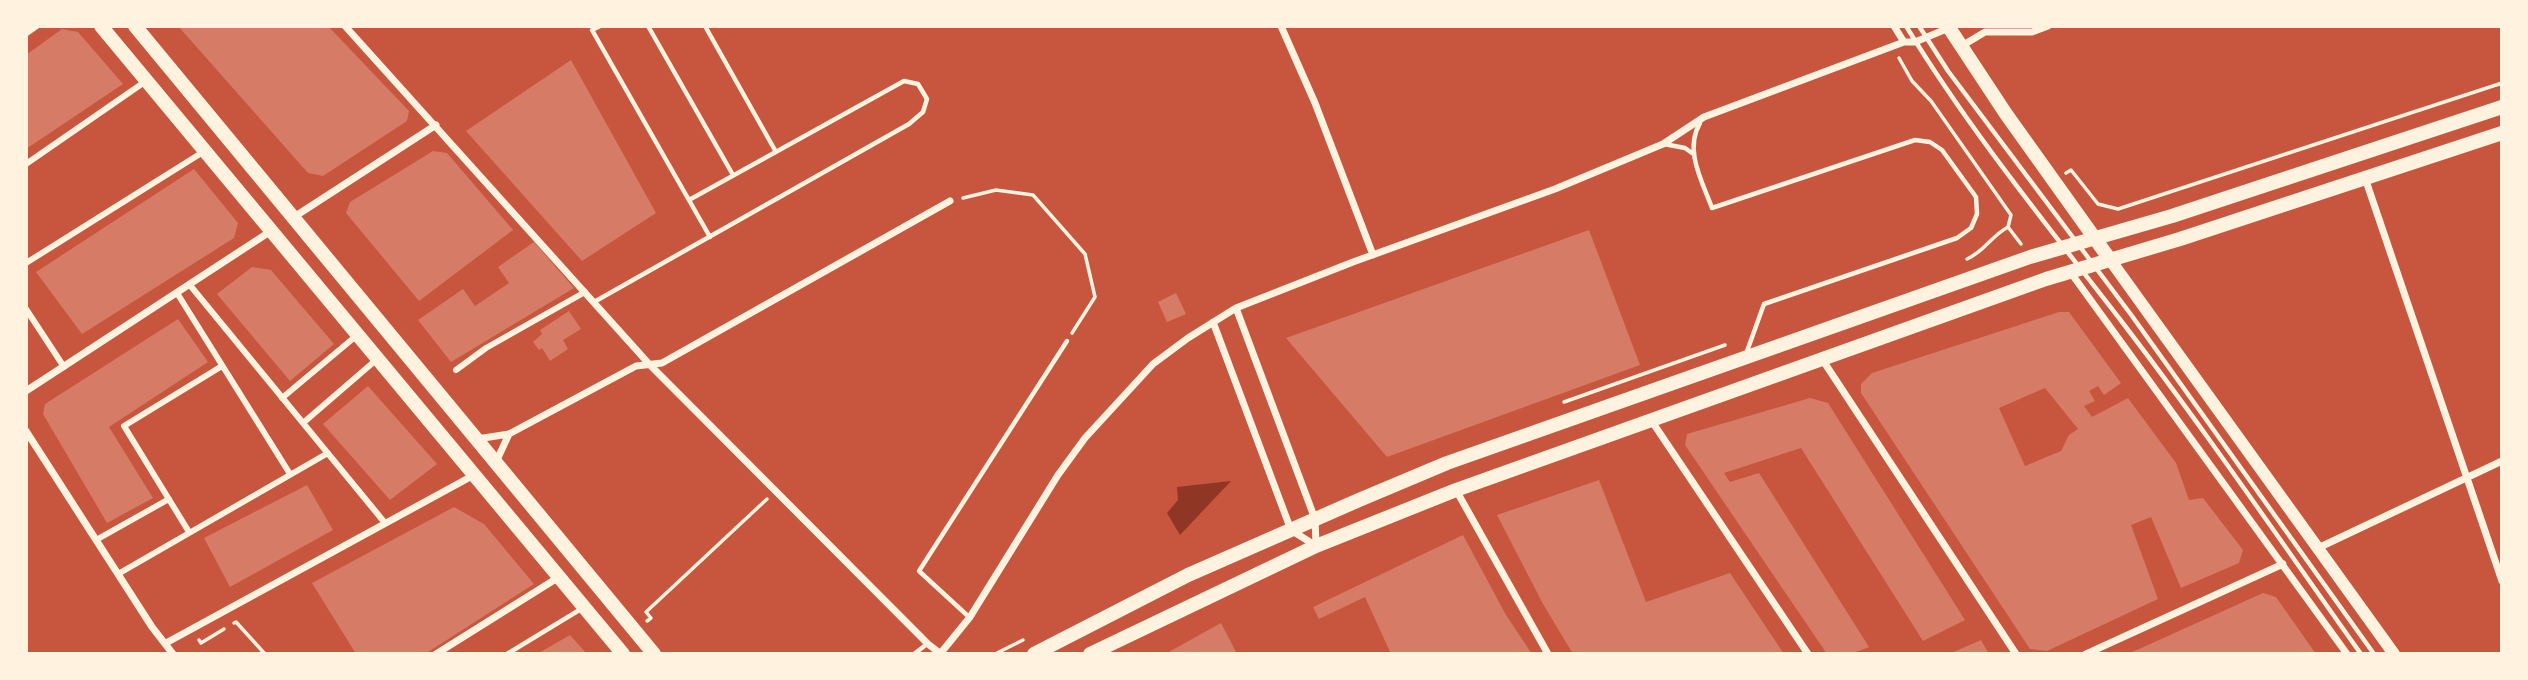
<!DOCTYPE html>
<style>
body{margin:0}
#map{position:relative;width:2528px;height:680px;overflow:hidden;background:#c8553d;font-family:"Exo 2",sans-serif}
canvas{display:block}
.frame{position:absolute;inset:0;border:28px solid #fff3e0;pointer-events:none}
</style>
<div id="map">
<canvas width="2528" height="680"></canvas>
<div class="frame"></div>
</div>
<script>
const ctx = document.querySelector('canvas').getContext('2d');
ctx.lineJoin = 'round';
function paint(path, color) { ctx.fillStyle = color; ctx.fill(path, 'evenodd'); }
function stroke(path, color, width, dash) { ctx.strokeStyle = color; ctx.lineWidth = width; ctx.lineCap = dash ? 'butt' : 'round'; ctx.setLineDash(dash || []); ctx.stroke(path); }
paint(new Path2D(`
 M1231 481 1180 535 1167 513 1178 500 1177 487Z`), '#8f3625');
paint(new Path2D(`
 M178 26H328L409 111 407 121 323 176 308 173Z
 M62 29 78 32 123 84 26 149V55Z
 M571 60 656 213 582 261 466 131Z
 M433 151 447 153 513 230 419 301 346 213 350 202Z
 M194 169 238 223 234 238 82 334 36 272Z
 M1589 230 1640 365 1387 457 1286 338Z
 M534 242 574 288 451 362 418 320 463 289 475 306 509 283 498 267Z
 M252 267 271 270 334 344 290 381 217 294Z
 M1176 293 1186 314 1167 322 1158 302Z
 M569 311 581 329 563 340 568 349 550 361 542 348 539 350 533 342 542 334 540 330Z
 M2059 312H2069L2121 383 2104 395 2098 386 2089 391 2095 401 2084 406 2092 417 2128 398 2176 463 2189 500 2203 498 2243 550 2239 563 2181 588 2151 517 2131 525 2158 599 2047 651 2030 649 1861 393V384L1872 373ZM2045 388 2078 429 2069 435 2061 451 2025 466 1999 408Z
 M178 319 208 362 109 427 153 498 107 523 43 414 45 404Z
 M368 386 437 464 390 500 323 424Z
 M1810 398 1828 403 1965 620 1923 641 1801 448 1724 473 1730 482 1759 473 1869 647 1851 654H1827L1685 445 1687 434Z
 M1599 480 1646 602 1730 573 1784 654H1573L1543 604 1497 515Z
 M307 485 333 530 230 587 204 538Z
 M454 507 484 524 534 584 425 654H356L312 583Z
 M1463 535 1506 615 1532 654H1391L1365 597 1319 619 1313 607Z
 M2263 593 2276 597 2316 654H2128Z
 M1221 623 1237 654H1165Z
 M570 635 587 654H537Z
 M1981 640 1989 654H1949Z`), '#d67c66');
stroke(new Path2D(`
 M1899 58 1912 81 1931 101 2011 215 2008 227 2021 244
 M2066 173 2071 170 2098 204 2118 209 2502 83
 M963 198 996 190 1033 195 1085 254 1095 297 1072 333
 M1967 259C1985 251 1990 237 2008 227
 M1564 402 1725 345
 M647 621 651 618 646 612 767 499
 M234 623 236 622 265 654
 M199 640 201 643 224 629
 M997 653 1023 640`), '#fff3e0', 3.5);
stroke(new Path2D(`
 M600 26 592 30 710 237
 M648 26 733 175
 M705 26 776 152
 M1906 26C1970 131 2047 225 2122 322 2205 430 2282 543 2361 654
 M1919 26 1948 71 2132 316 2374 654
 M1700 123C1684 150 1702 181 1712 208L1915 140 1930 142 1942 150 1976 197 1977 214 1971 228 1957 238 1764 304 1746 354
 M1664 144 1685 148 1692 153
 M594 302 909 124 923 112 927 99 918 84 904 81 689 200
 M969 617 919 571 1067 341
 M507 654 581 609
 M914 654 927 644`), '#fff3e0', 4.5);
stroke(new Path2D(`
 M26 164 146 81
 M26 263 203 152
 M189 284 385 523
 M177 293 290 474
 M26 309 64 367
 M456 370 486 348 585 292
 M282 398 356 336
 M303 423 376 360
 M189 532 124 426 222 366
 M96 540 169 499
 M118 574 328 453`), '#fff3e0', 6);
stroke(new Path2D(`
 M345 26 650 365 928 644 941 654
 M1281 26 1315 103 1373 255
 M1894 26 1904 42
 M26 33 36 26
 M1960 47 1985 32H2032L2048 26
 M2365 178 2502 581
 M294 217 436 125
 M2071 273 2347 654
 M1236 308 1315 519 1316 545
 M1213 322 1291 530 1316 546
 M1822 359 2016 654
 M26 391 271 231
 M1651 420 1808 654
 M26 431 152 627 173 654
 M477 439 509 434 636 366 662 363 950 201
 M496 462 509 434
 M1456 490 1548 654
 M2318 548 2502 461
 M166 643 474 475
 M436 654 559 577
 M940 654 970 617 1058 475 1085 438 1153 364 1188 338 1236 308 1353 262 1555 189 1663 144 1704 117 1904 42H1915L1949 28
 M2086 654 2283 564`), '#fff3e0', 7);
stroke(new Path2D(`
 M2111 261 2394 654`), '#fff3e0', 12);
stroke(new Path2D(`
 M101 26 623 654
 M135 26 654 654
 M1948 26 2006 114 2111 261
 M1034 654 1188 575 1359 500 1447 463 2030 257 2172 216 2502 107
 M1090 654 1316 546 1456 490 2046 279 2180 239 2502 133`), '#fff3e0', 14);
</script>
